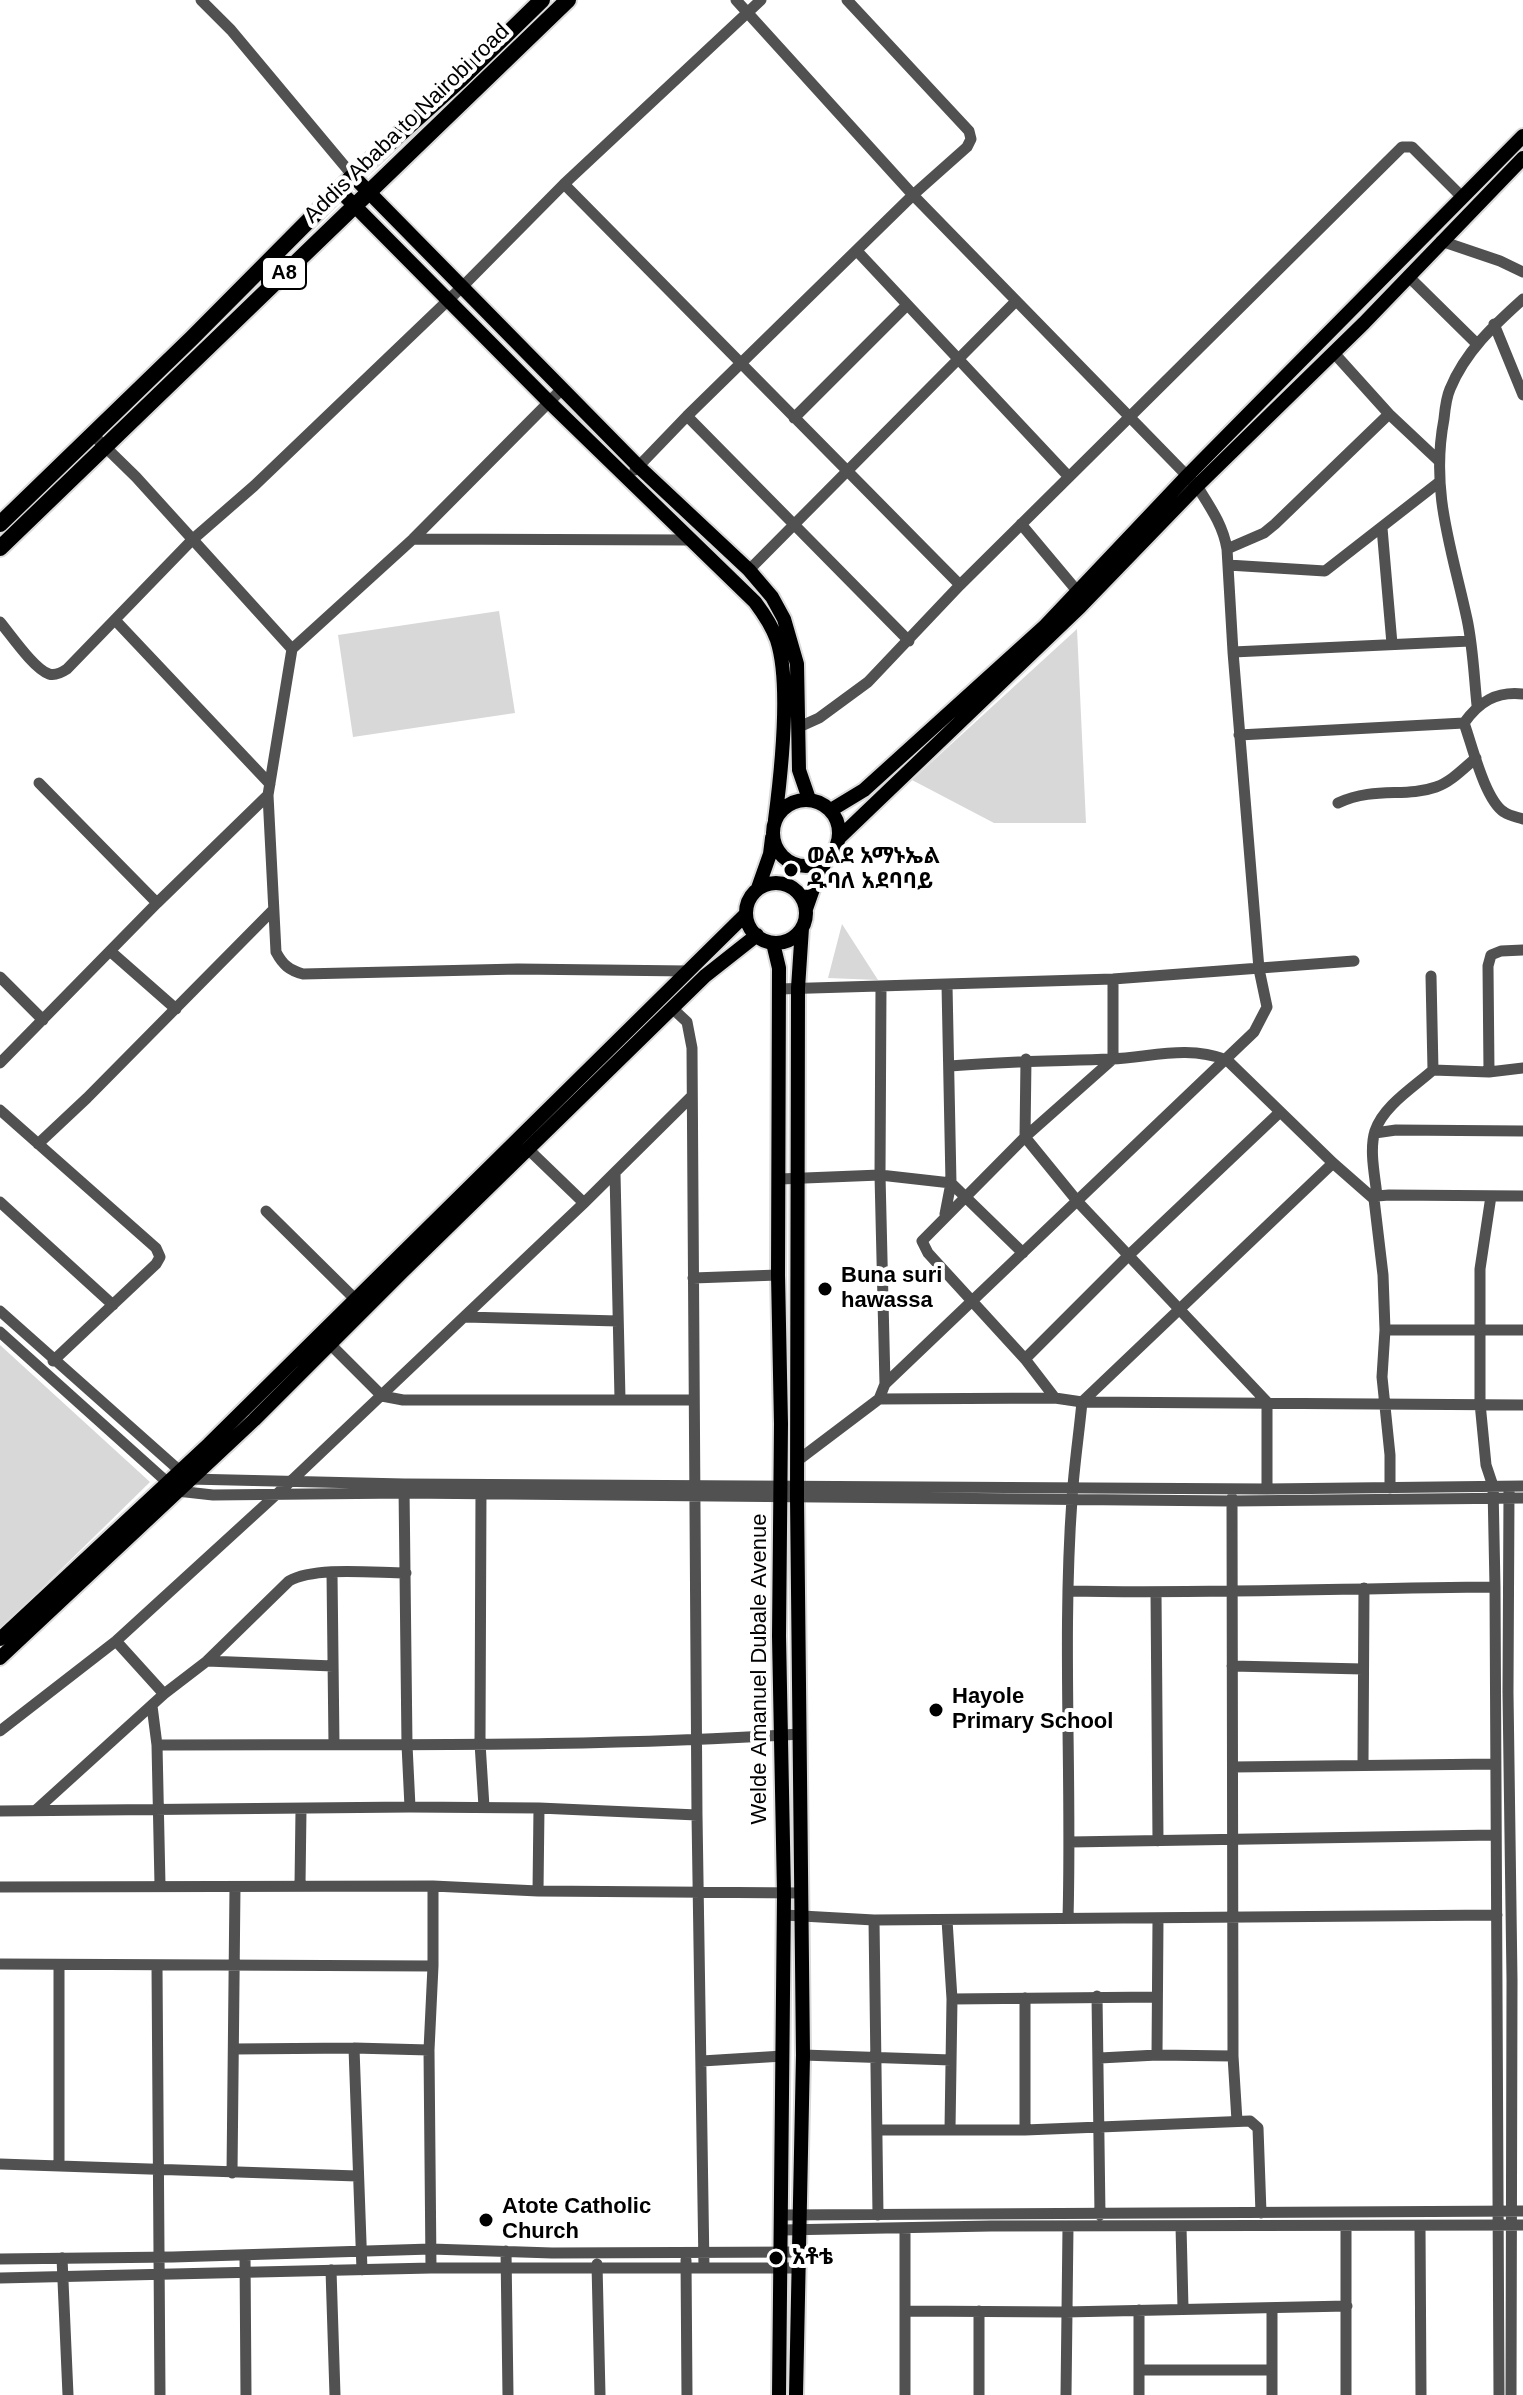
<!DOCTYPE html>
<meta charset="utf-8">
<style>
body{margin:0}
canvas{display:block;background:#fff}
</style>
<canvas width="1523" height="2395"></canvas>
<script>
const ctx = document.querySelector('canvas').getContext('2d');
ctx.lineJoin = 'round';
function paint(path, color) { ctx.fillStyle = color; ctx.fill(path, 'evenodd'); }
function stroke(path, color, width, dash) { ctx.strokeStyle = color; ctx.lineWidth = width; ctx.lineCap = dash ? 'butt' : 'round'; ctx.setLineDash(dash || []); ctx.stroke(path); }
function write(font, color, halo, rows, align = 'center') {
  ctx.font = font + ' Arial,"Noto Sans Ethiopic",sans-serif'; ctx.lineWidth = 8; ctx.setLineDash([]); ctx.textBaseline = 'middle'; ctx.strokeStyle = halo; ctx.fillStyle = color; for (const [text, x, y, turn = 0] of rows) {
    ctx.save(); ctx.translate(x, y); ctx.rotate((+turn || 0) * Math.PI / 180); ctx.textAlign = isNaN(turn) ? turn : align; if (halo) ctx.strokeText(text, 0, 0); ctx.fillText(text, 0, 0); ctx.restore();
  }
}
paint(new Path2D(`
 M499 611 515 713 353 737 338 635Z
 M1077 629 1086 823H994L912 780Z
 M842 924 878 980 828 978Z
 M0 1345 150 1482 0 1629Z`), '#d8d8d8');
const major = new Path2D(`
 M353 176 639 467 749 570 772 597 784 619 797 664 799 770 809 799
 M340 191 549 402 755 602C764 614 772 626 777 640 791 683 781 774 775 820
 M773 833a33 33 0 1 1 66 0a33 33 0 1 1-66 0Z
 M831 810 864 790 1044 627 1187 476 1523 136
 M839 838 1080 607 1197 486 1364 323 1523 158
 M746 913a30 30 0 1 1 60 0a30 30 0 1 1-60 0Z
 M758 888 770 854 772 838
 M806 909 818 875 827 859
 M773 943 779 968 778 1275 781 1424 779 1636 784 1894 779 2395
 M0 1639 209 1444 746 914
 M0 1658 254 1420 402 1272 705 976 757 935
 M796 2395 803 2055 797 1498 798 988 802 928`);
const highway = new Path2D(`
 M0 524 192 338 353 176 461 79 542 0
 M0 548 568 0`);
stroke(major, '#dbdbdb', 18);
stroke(highway, '#dbdbdb', 20);
stroke(new Path2D(`
 M201 0 231 30 353 176
 M736 0 913 195 1197 486C1210 507 1223 525 1227 549L1233 652 1259 969 1267 1007 1254 1032 885 1384 879 1399 797 1461
 M564 184 960 585
 M1441 241 1500 261 1523 272
 M857 251 1069 477
 M1408 276 1477 344
 M1494 324 1523 395
 M1334 353 1389 414 1439 461
 M687 416 909 641
 M794 418 907 305
 M92 434 136 477 292 649
 M635 470 687 416 913 195 967 147 971 139 969 131 847 0
 M1021 524 1078 592 1079 599
 M1382 528 1392 644
 M413 539 689 540
 M1227 549 1264 533 1275 524 1389 414
 M1228 565 1325 571 1438 483
 M749 570 1016 301
 M115 620 270 784
 M0 622C11 635 34 669 49 674 55 676 61 673 67 669L192 540 254 486 463 286 564 184 761 0
 M1233 652 1470 641
 M1477 705C1474 676 1473 647 1467 619 1452 549 1430 492 1444 419 1445 409 1446 398 1450 389 1465 352 1494 325 1523 299
 M1464 723C1472 745 1485 800 1504 812 1510 816 1517 817 1523 819
 M799 727 819 718 868 682 960 585 1402 147H1412L1462 197
 M1239 735 1464 723C1479 702 1496 691 1523 694
 M39 783 157 903
 M268 795 276 952C283 965 289 970 303 974L518 969 688 971
 M1338 803C1375 786 1405 798 1436 787 1451 782 1464 768 1476 758
 M1523 950 1501 951 1491 955 1488 966 1489 1072 1523 1068
 M110 951 176 1009
 M1431 976 1433 1070
 M0 977 43 1020
 M881 986 880 1175 885 1384
 M779 989 1113 979 1354 961
 M672 1008 687 1022 692 1048 697 1815 704 2267
 M1026 1059 1025 1137 1078 1202 1267 1402V1489
 M0 1063 157 903 268 795 292 649 413 539 562 389
 M950 1066C1004 1061 1057 1061 1111 1059 1153 1057 1186 1045 1227 1060L1333 1163 1374 1199 1383 1275 1385 1330 1382 1377 1390 1455V1488
 M0 1110 156 1248 160 1257 156 1264 53 1361
 M1375 1133 1396 1130 1523 1131
 M38 1144 87 1098 273 910
 M528 1149 584 1203
 M615 1173 620 1399
 M780 1179 880 1175 951 1183 1023 1253
 M1377 1196C1375 1176 1369 1150 1375 1131 1383 1106 1414 1087 1433 1070L1489 1072
 M1491 1196 1480 1269V1403L1486 1465 1493 1486 1495 1587 1499 2395
 M1374 1199 1377 1196 1389 1195 1523 1196
 M0 1202 113 1305
 M266 1211 356 1300
 M945 1214 951 1183 947 985
 M693 1278 778 1275
 M0 1311 189 1479 404 1484 1267 1489 1523 1486
 M465 1317 618 1321
 M1385 1330H1523
 M0 1332 177 1491 213 1495 404 1493 1232 1501 1523 1498
 M330 1344 382 1396 403 1400H694
 M1025 1359 1129 1255 1280 1112
 M1055 1398 1025 1359 928 1253 922 1241 1025 1137 1113 1059V979
 M879 1399 1055 1398 1082 1402 1523 1405
 M404 1487 407 1745 410 1807
 M481 1488 480 1743 484 1807
 M1509 1492 1508 1692 1512 1980 1511 2395
 M1232 1498 1233 2056 1237 2121
 M332 1573 334 1744
 M1069 1591C1211 1594 1353 1588 1495 1587
 M1156 1593 1158 1841
 M116 1641 164 1694
 M207 1661 333 1666
 M1232 1666 1363 1669
 M152 1706 157 1745 160 1885
 M0 1731 116 1641 290 1482 584 1203 692 1096
 M157 1745C371 1744 586 1748 800 1734
 M1363 1763 1364 1588
 M1233 1767 1495 1764
 M36 1810 164 1694 207 1661 289 1581C316 1566 375 1573 406 1573
 M0 1811 410 1807 539 1808 697 1815
 M1070 1842 1494 1835
 M300 1885 301 1810
 M0 1887 433 1886 538 1891 802 1893
 M538 1891 539 1808
 M784 1915 874 1920 1497 1915
 M1068 1918C1072 1778 1062 1638 1072 1499 1074 1466 1079 1434 1082 1402L1333 1163
 M1158 1919 1157 2055 1233 2056
 M874 1920 878 2215
 M947 1920 952 1999 950 2129
 M0 1964 433 1966
 M157 1966 160 2395
 M1097 1996 1100 2215
 M952 1999 1157 1997
 M354 2048 362 2270
 M235 2049 354 2048 429 2050
 M803 2055 951 2060
 M1100 2058 1157 2055
 M702 2061 783 2056
 M877 2130H1025L1250 2121 1258 2128 1261 2213
 M1025 2130V1998
 M0 2164 357 2176
 M59 2165V1965
 M232 2173 235 1887
 M782 2215 1523 2211
 M1181 2226 1183 2308
 M1420 2226 1421 2395
 M905 2228V2395
 M782 2230 991 2226 1523 2225
 M506 2251 508 2395
 M245 2255 246 2395
 M62 2258 68 2395
 M0 2259 173 2257 431 2249 552 2253 801 2252
 M686 2260 687 2395
 M597 2264 600 2395
 M431 2268 429 2050 433 1966V1886
 M331 2270 335 2395
 M0 2278 431 2268H800
 M1272 2308V2395
 M1139 2310V2395
 M906 2311 1065 2312 1347 2306
 M1139 2370H1272
 M979 2395V2311
 M1066 2395 1068 2227
 M1346 2395V2226`), '#515151', 11);
stroke(major, '#000', 14);
stroke(highway, '#000', 16);
for (const [x, y, r, color] of [
 [791,870,8,"#000"],
 [825,1289,8,"#000"],
 [936,1710,8,"#000"],
 [486,2220,8,"#000"],
 [776,2258,8,"#000"]
]) { const dot = new Path2D(); dot.arc(x, y, r, 0, 2 * Math.PI); ctx.fillStyle = color; ctx.fill(dot); stroke(dot, '#fff', 3); }
for (const [x, y, w] of [
 [284,273,44]
]) { const box = new Path2D(); box.roundRect(x - w / 2, y - 16, w, 32, 6); ctx.fillStyle = '#fff'; ctx.fill(box); stroke(box, '#000', 2); }
write('bold 20px', '#000', null, [
 ["A8",284,273]
]);
write('22px', '#000', '#fff', [
 ["Addis Ababa to Nairobi road",407,124,-44],
 ["Welde Amanuel Dubale Avenue",760,1669,-90]
]);
write('bold 22px', '#000', '#fff', [
 ["ወልደ አማኑኤል",807,857],
 ["ዱባለ አደባባይ",807,882],
 ["Buna suri",841,1276],
 ["hawassa",841,1301],
 ["Hayole",952,1697],
 ["Primary School",952,1722],
 ["Atote Catholic",502,2207],
 ["Church",502,2232],
 ["አቶቴ",792,2258]
], 'left');
</script>
